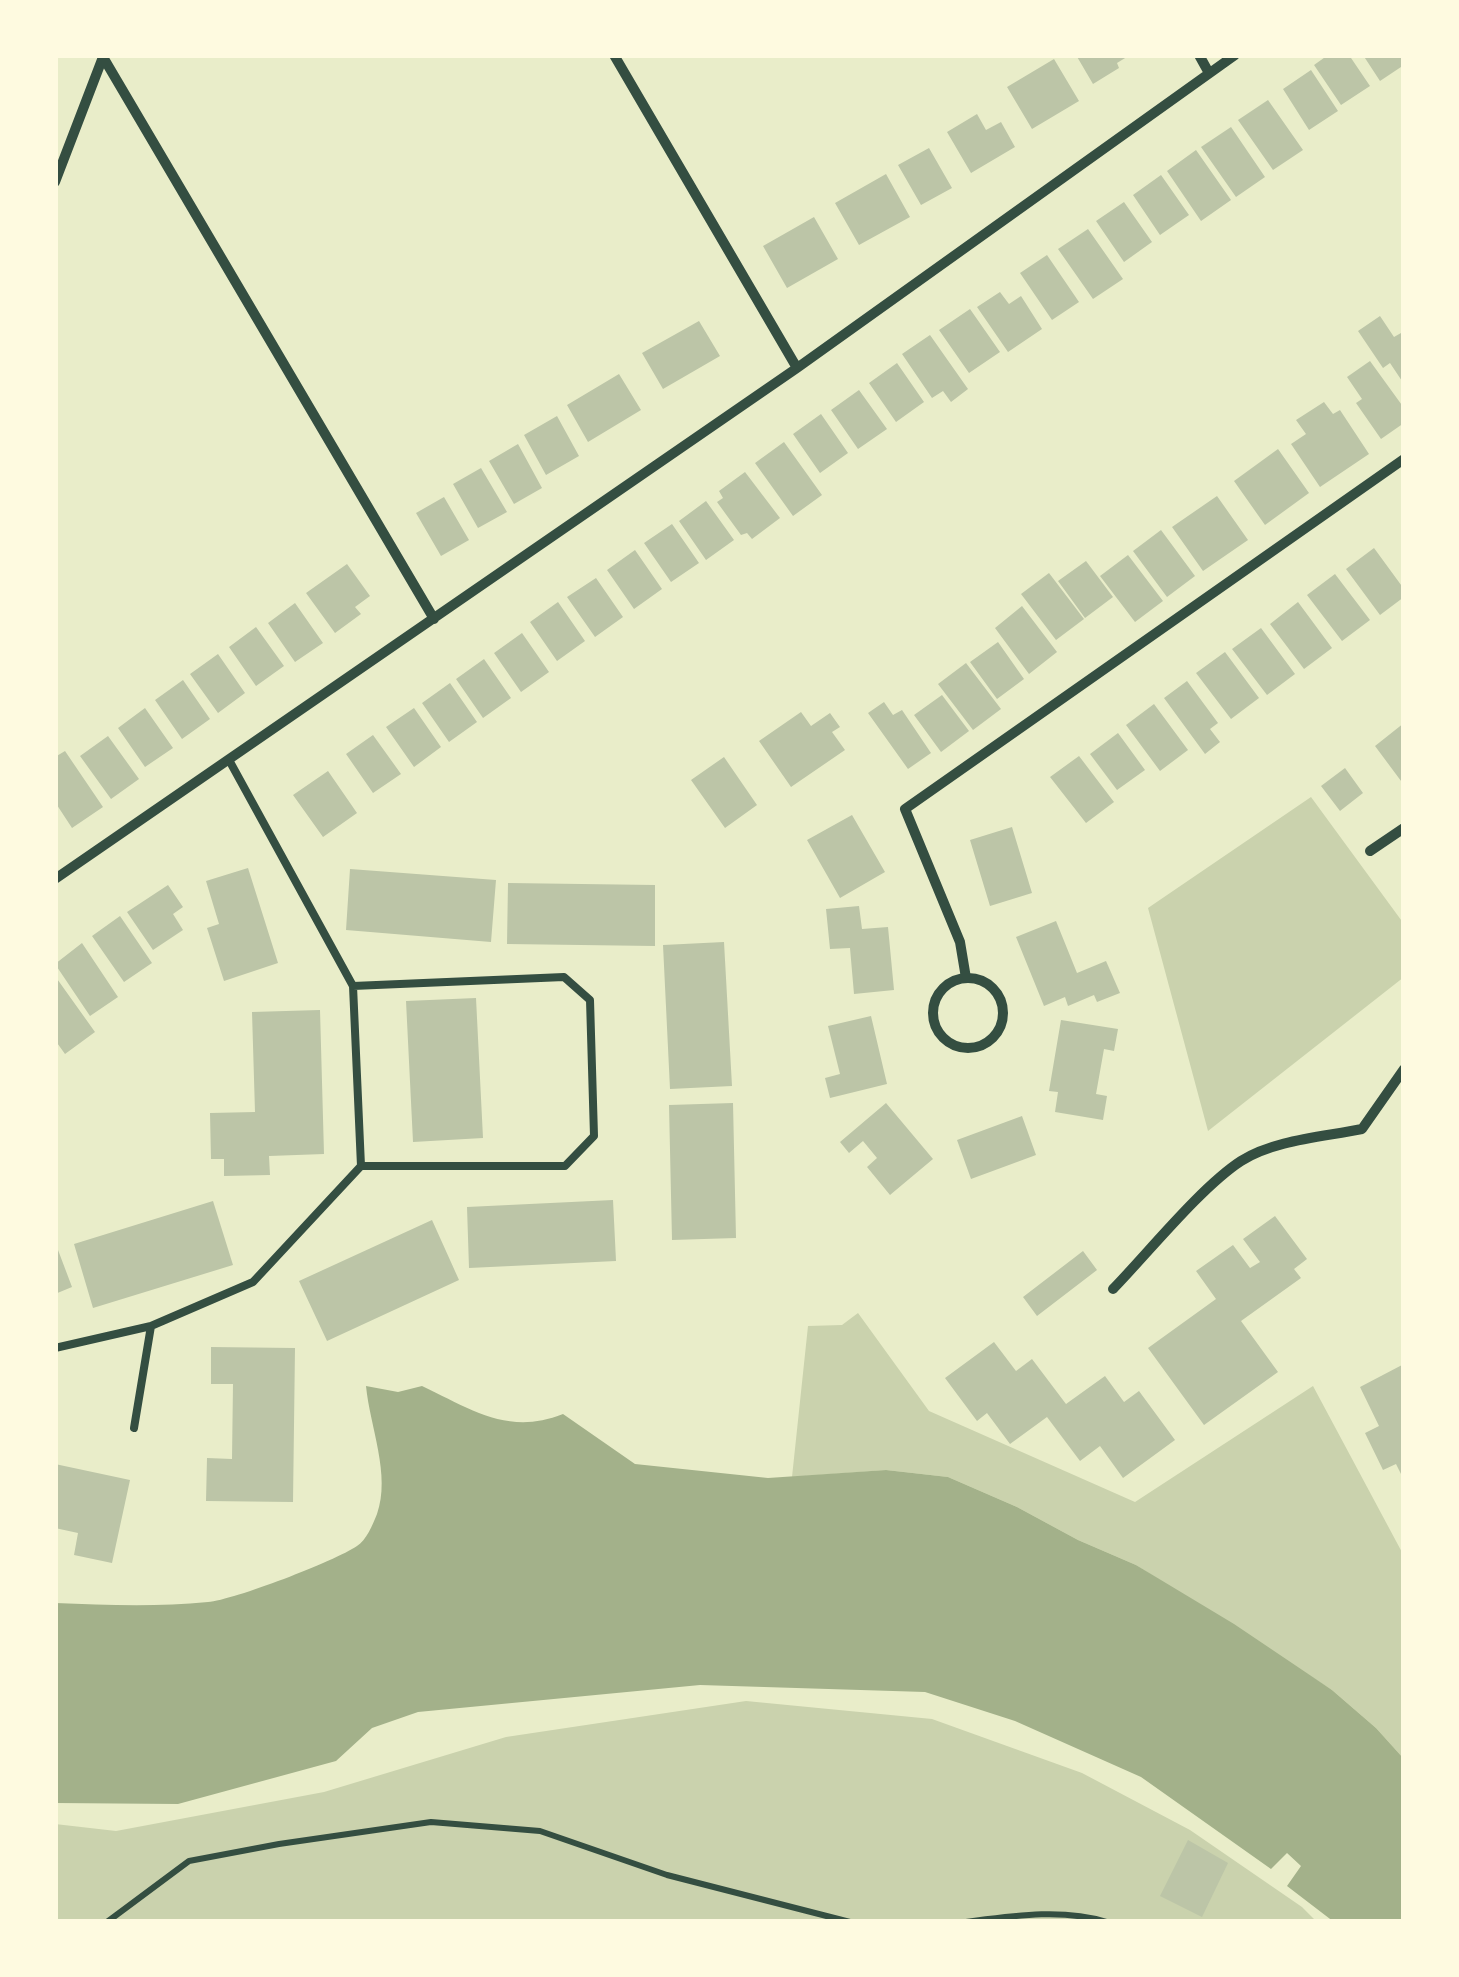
<!DOCTYPE html>
<style>
body{margin:0}
#map{position:relative;width:1459px;height:1977px;overflow:hidden;background:#e9edc9;font-family:Montserrat,sans-serif}
canvas{display:block}
.frame{position:absolute;inset:0;border:58px solid #fefae0;pointer-events:none}
</style>
<div id="map">
<canvas width="1459" height="1977"></canvas>
<div class="frame"></div>
</div>
<script>
const ctx = document.querySelector('canvas').getContext('2d');
ctx.lineJoin = 'round';
function paint(path, color) { ctx.fillStyle = color; ctx.fill(path, 'evenodd'); }
function stroke(path, color, width, dash) { ctx.strokeStyle = color; ctx.lineWidth = width; ctx.lineCap = dash ? 'butt' : 'round'; ctx.setLineDash(dash || []); ctx.stroke(path); }
paint(new Path2D(`
 M1311 797 1404 924V977L1208 1131 1148 908Z
 M858 1313 929 1411 1135 1502 1313 1386 1404 1556V1759L1376 1728 1332 1690 1136 1565 1078 1540 1017 1507 948 1477 886 1470 792 1477 808 1326 842 1325Z
 M746 1701 932 1719 1082 1773 1190 1830 1302 1907 1317 1922H55V1824L116 1831 324 1792 506 1737Z`), '#cad2ad');
paint(new Path2D(`
 M366 1386 398 1392 422 1386C471 1409 508 1436 563 1414L635 1464 768 1478 886 1470 948 1477 1017 1507 1078 1540 1136 1565 1234 1624 1332 1690 1376 1728 1404 1759V1922H1334L1287 1886 1301 1866 1287 1853 1271 1869 1141 1777 1015 1721 925 1692 700 1685 418 1712 372 1728 336 1761 178 1804 55 1803V1603C105 1605 157 1607 208 1602 234 1600 335 1561 357 1546 366 1541 373 1524 377 1514 391 1475 370 1427 366 1386Z`), '#a3b18a');
paint(new Path2D(`
 M1076 55H1130L1117 63 1119 68 1093 84Z
 M1328 55H1349L1370 86 1341 105 1314 65Z
 M1363 55H1404V65L1380 81Z
 M1054 59 1079 101 1032 129 1007 87Z
 M1311 70 1338 111 1309 130 1283 89Z
 M1268 100 1303 150 1273 170 1238 120Z
 M977 114 986 130 1001 122 1015 147 971 173 947 132Z
 M1231 127 1265 177 1236 197 1201 147Z
 M929 148 952 188 921 205 898 165Z
 M1196 150 1231 200 1201 221 1167 171Z
 M886 174 910 217 859 245 835 203Z
 M1161 175 1189 215 1160 235 1133 195Z
 M1124 202 1152 242 1124 262 1096 221Z
 M814 217 838 259 787 288 763 246Z
 M1088 229 1123 279 1093 299 1058 249Z
 M1047 255 1079 302 1052 320 1020 273Z
 M1000 292 1009 304 1021 296 1042 329 1008 352 977 307Z
 M970 309 1000 352 969 373 939 330Z
 M1380 316 1394 337 1401 333 1404 337V384L1390 363 1383 368 1358 331Z
 M699 321 720 356 663 389 642 353Z
 M930 335 968 389 951 402 943 391 932 398 902 354Z
 M1370 361 1404 408V423L1381 439 1356 403 1362 399 1347 377Z
 M897 363 924 402 896 422 869 383Z
 M619 374 641 410 588 442 567 405Z
 M859 390 887 429 858 449 831 410Z
 M1324 402 1333 414 1340 410 1369 454 1320 487 1291 444 1306 434 1296 420Z
 M821 414 848 453 820 473 793 434Z
 M557 416 579 456 546 475 524 435Z
 M784 442 822 495 793 516 755 463Z
 M518 444 542 488 514 504 489 461Z
 M1278 449 1309 493 1265 525 1234 481Z
 M481 468 507 512 478 528 453 484Z
 M745 472 780 518 752 539 747 533 741 535 717 502 723 498 719 491Z
 M1217 496 1248 540 1203 571 1172 527Z
 M444 497 469 540 441 556 416 513Z
 M706 501 734 540 706 560 679 521Z
 M672 524 699 563 671 582 644 543Z
 M1161 530 1195 576 1167 597 1133 551Z
 M1374 548 1404 589V597L1380 615 1346 569Z
 M635 550 662 589 634 609 607 570Z
 M1128 555 1163 601 1135 622 1100 576Z
 M1086 561 1113 597 1085 618 1058 581Z
 M347 564 370 596 355 607 361 614 335 633 306 593Z
 M1049 573 1084 619 1056 640 1021 594Z
 M1335 574 1370 620 1342 641 1307 595Z
 M596 578 623 617 595 637 567 597Z
 M558 602 585 641 557 661 530 622Z
 M1298 602 1332 648 1304 669 1270 624Z
 M295 603 323 643 295 662 268 623Z
 M1022 606 1057 652 1029 674 995 628Z
 M256 627 284 666 256 686 229 647Z
 M1261 628 1295 674 1267 695 1232 649Z
 M522 633 549 672 521 692 494 653Z
 M998 642 1024 679 997 699 970 662Z
 M1225 652 1259 698 1231 719 1196 673Z
 M218 654 245 693 218 713 190 674Z
 M484 659 511 698 483 718 456 679Z
 M966 663 1001 709 973 730 938 684Z
 M183 680 210 719 182 739 155 700Z
 M1187 681 1218 723 1210 729 1220 742 1205 754 1164 698Z
 M450 683 477 722 449 742 422 703Z
 M942 695 969 731 941 752 914 715Z
 M884 702 893 715 902 710 931 753 908 769 868 713Z
 M1154 704 1188 750 1160 771 1126 725Z
 M145 708 173 748 145 767 118 728Z
 M414 708 441 747 414 767 386 727Z
 M801 712 811 726 830 713 840 727 832 732 845 750 791 787 759 741Z
 M1404 723V785L1375 746Z
 M1118 733 1145 770 1117 790 1090 754Z
 M373 735 401 774 373 793 346 754Z
 M108 736 139 779 111 799 80 756Z
 M65 751 103 807 72 828 55 802V757Z
 M1079 756 1114 802 1086 823 1050 777Z
 M724 757 757 805 725 828 691 780Z
 M1345 768 1363 793 1340 811 1321 786Z
 M328 771 357 813 323 837 293 795Z
 M852 815 885 872 840 898 807 840Z
 M1012 827 1032 893 990 906 970 840Z
 M248 868 278 963 224 981 207 928 219 924 206 881Z
 M350 869 496 880 491 942 346 930Z
 M508 883 655 885V946L507 944Z
 M168 885 183 907 173 914 183 930 153 950 127 912Z
 M859 906 862 929 888 927 894 990 854 994 850 948 830 949 826 909Z
 M120 916 152 963 124 982 92 936Z
 M1056 921 1077 973 1106 961 1120 993 1097 1002 1094 995 1068 1006 1065 997 1044 1006 1016 937Z
 M724 942 732 1086 670 1089 663 945Z
 M82 943 118 997 90 1016 55 964Z
 M55 976 95 1032 65 1054 55 1040Z
 M476 998 483 1138 413 1142 406 1001Z
 M320 1010 324 1154 269 1156 270 1175 224 1176V1159H211L210 1113 255 1112 252 1012Z
 M871 1016 887 1084 830 1098 825 1078 840 1074 828 1026Z
 M1061 1020 1118 1029 1114 1051 1104 1049 1096 1094 1107 1096 1103 1120 1055 1112 1058 1092 1049 1091Z
 M733 1103 736 1238 672 1240 669 1105Z
 M886 1103 933 1159 890 1195 867 1167 877 1158 863 1141 849 1153 840 1142Z
 M1022 1116 1036 1155 971 1179 957 1140Z
 M613 1200 616 1261 469 1268 467 1207Z
 M213 1201 233 1265 93 1308 74 1244Z
 M1275 1216 1307 1259 1294 1269 1301 1278 1241 1321 1278 1372 1204 1425 1148 1348 1216 1299 1196 1271 1233 1245 1250 1268 1260 1262 1243 1239Z
 M432 1220 459 1280 327 1341 299 1281Z
 M55 1242 72 1287 55 1294Z
 M1083 1251 1097 1270 1037 1316 1023 1297Z
 M994 1342 1016 1371 1032 1359 1066 1404 1105 1376 1124 1402 1139 1391 1175 1440 1123 1478 1100 1446 1080 1461 1047 1417 1010 1444 987 1413 977 1421 945 1378Z
 M211 1347 295 1348 293 1502 206 1501 207 1458 232 1459 233 1384H211Z
 M1402 1365 1404 1369V1480L1396 1464 1383 1470 1365 1433 1379 1426 1360 1387Z
 M55 1464 130 1480 112 1563 74 1555 78 1533 55 1528Z
 M1188 1840 1228 1863 1202 1917 1160 1896Z`), '#bcc5a7');
stroke(new Path2D(`
 M107 1922 189 1861 279 1844 431 1822 540 1831 667 1875 850 1922
 M966 1922C1012 1916 1062 1908 1107 1922`), '#344e41', 6);
stroke(new Path2D(`
 M353 986 564 977 590 1000 594 1136 565 1166H361
 M55 1348 151 1326 253 1282 361 1166 353 986 229 760
 M134 1428 151 1326`), '#344e41', 8);
stroke(new Path2D(`
 M614 55 797 368
 M1199 55 1209 73
 M103 57 434 619
 M55 182 103 57
 M1370 851 1404 828
 M55 879 797 368 1235 55
 M933 1013a35 35 0 1 1 70 0a35 35 0 1 1-70 0Z
 M966 978 960 942 905 809 1404 459
 M1113 1289C1148 1253 1201 1187 1241 1161 1274 1140 1323 1137 1362 1129L1404 1069`), '#344e41', 10);
</script>
